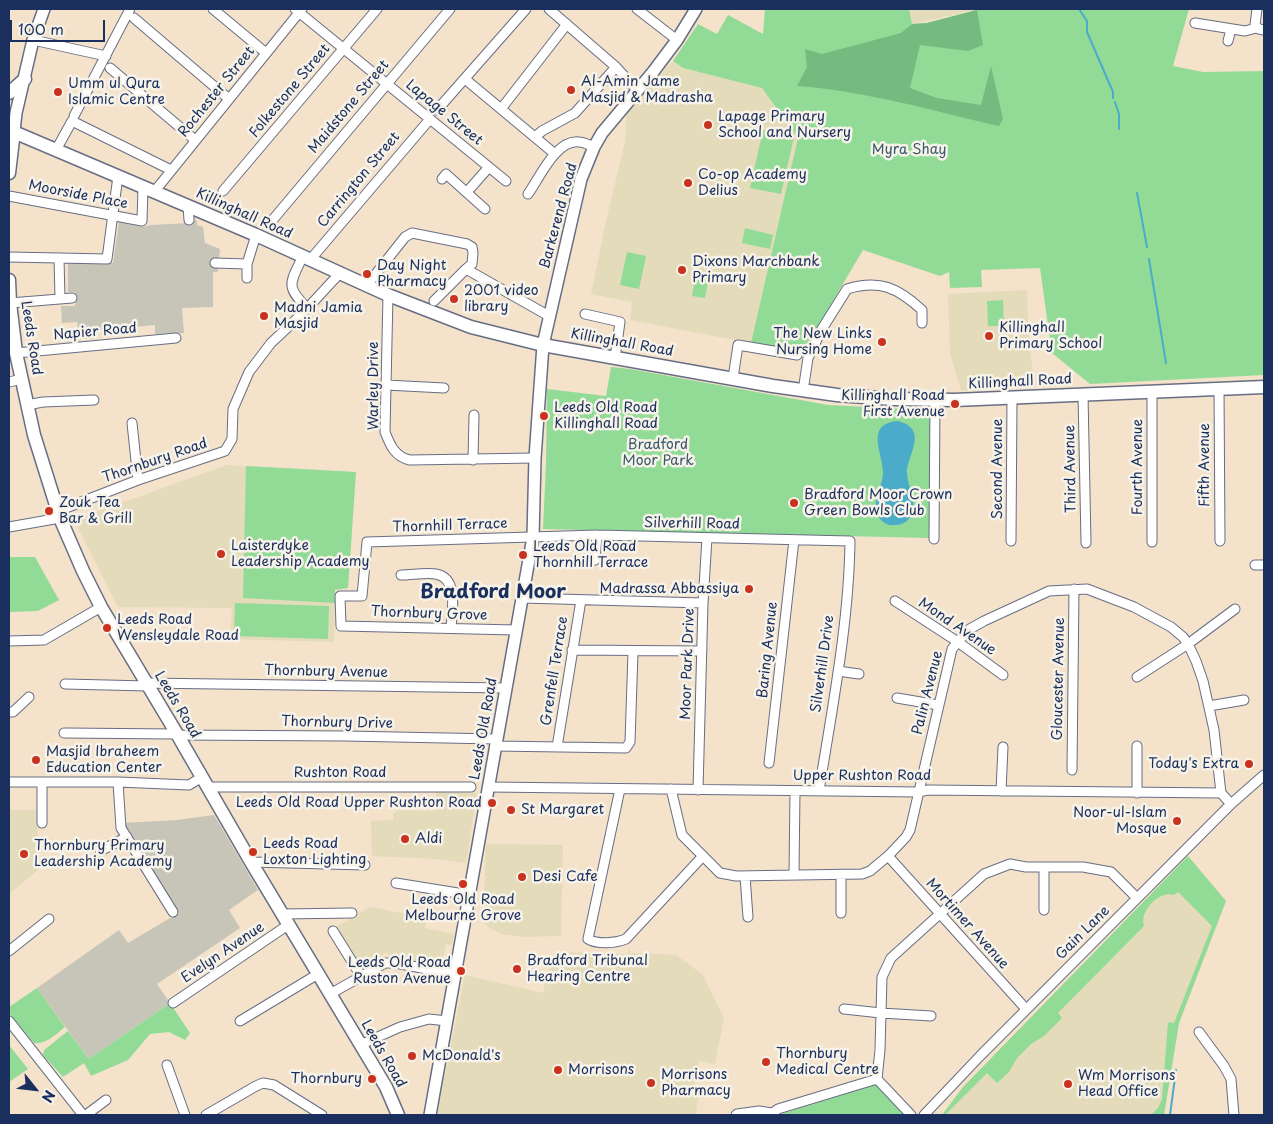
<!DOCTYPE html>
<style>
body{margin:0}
#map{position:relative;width:1273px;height:1124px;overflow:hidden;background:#f4e2ca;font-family:"Playpen Sans",sans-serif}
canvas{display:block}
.frame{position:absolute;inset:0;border:10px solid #1b2f5e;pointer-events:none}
.north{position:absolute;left:10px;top:1064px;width:50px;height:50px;-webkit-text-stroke:4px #f7f3e8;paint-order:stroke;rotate:119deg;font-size:14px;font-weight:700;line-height:20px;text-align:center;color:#1b2f5e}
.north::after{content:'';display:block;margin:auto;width:18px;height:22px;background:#1b2f5e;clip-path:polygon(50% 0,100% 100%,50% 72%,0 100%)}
.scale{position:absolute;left:10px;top:20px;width:95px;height:22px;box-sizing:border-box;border:2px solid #1b2f5e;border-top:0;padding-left:6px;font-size:15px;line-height:18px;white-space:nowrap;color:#1b2f5e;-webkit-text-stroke:4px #f7f3e8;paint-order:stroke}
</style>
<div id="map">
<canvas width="1273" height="1124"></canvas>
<div class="frame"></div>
<div class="north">N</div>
<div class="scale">100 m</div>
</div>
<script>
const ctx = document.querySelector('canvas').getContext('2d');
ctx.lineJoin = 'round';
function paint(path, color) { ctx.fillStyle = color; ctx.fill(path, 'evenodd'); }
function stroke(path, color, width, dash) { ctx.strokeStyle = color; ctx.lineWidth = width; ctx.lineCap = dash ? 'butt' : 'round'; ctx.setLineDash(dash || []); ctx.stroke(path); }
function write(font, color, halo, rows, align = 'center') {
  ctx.font = font + ' "Playpen Sans",sans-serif'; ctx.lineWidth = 5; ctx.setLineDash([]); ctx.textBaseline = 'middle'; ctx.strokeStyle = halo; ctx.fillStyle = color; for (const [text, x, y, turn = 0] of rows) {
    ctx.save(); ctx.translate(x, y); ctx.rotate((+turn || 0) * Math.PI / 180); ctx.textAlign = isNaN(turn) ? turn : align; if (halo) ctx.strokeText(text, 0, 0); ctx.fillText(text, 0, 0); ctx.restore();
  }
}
paint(new Path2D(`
 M909 9H979L912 24Z
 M673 61 683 68 762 88 799 138 751 343 630 320 632 302 591 294 607 217 625 142 627 113Z
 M1027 290 1029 344 1035 387 961 391 950 353 948 294Z
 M227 465 356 472 348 588 335 590 334 642 230 639 232 608 118 607 74 520Z
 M436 792 477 793 466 863 436 859 372 856 371 821 393 820V814L398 810 435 811Z
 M9 810H36L40 868 9 894Z
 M486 844 563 845 561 936 521 937 502 934 491 929 483 923 480 915 484 896Z
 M1188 856 1226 901 1179 1023 1164 1115H942L963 1087Z
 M370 907 427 918 425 928 454 934 452 945 446 944 441 966 389 956 387 952 361 968 336 927Z
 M630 946V953L676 955 703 975 724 1018 715 1064 699 1061 694 1086 698 1098 696 1115H437L465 975 543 993 548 970 553 965 555 955 559 952 627 954Z`), '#e3dbba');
paint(new Path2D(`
 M193 219 197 221V225L203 227 205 243 220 249 218 272H213V307L182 308 184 333 155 334V325L94 331V339H79L77 322 62 323 61 306H75V292H68V263H113L119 222 144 227 151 225 190 223Z
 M214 815 258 890 229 910 240 928 157 984 170 1003 89 1059 37 988 119 930 128 943 177 914 122 823 177 820Z`), '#c6c5b8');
paint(new Path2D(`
 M765 9H909L912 24 927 23 980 9H1189L1173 66 1203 72 1264 71V375L1090 384 1052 353 1040 268 981 270 982 287 950 288 949 272 940 276 863 250 802 353 751 343 798 138 762 88 683 68 673 61 698 24 717 34 728 15 763 34Z
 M763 130 794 137 781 194 750 188Z
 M745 228 773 235 770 249 742 243Z
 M627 252 646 256 639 289 620 285Z
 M696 273 709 275 705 298 692 296Z
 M1003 300 1004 326H988L987 301Z
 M611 367 630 369 828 405 930 410V538L543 529 546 464 547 389 606 396Z
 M246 466 356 472 348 588 335 590V603L243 598Z
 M35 557 59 600 38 611 9 612V557Z
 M235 603 329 606 328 639 234 636Z
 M1188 856 1226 901 1179 1023 1164 1115H1151L1158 1108 1162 1099 1168 1023 1169 1022 1174 1023 1212 926 1178 892 1174 895C1159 890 1139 912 1144 926L1058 1013 1062 1018 1044 1036 1031 1044 1017 1058 1009 1072 997 1083 987 1073 945 1115H942L963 1087Z
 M37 988 65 1027C56 1034 46 1045 34 1043L9 1013V1007Z
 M170 1003 190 1033 185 1040 169 1032 150 1034 128 1060 91 1076 84 1063 63 1077 43 1055 44 1050 68 1031 89 1059Z
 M9 1045 28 1069 9 1082Z
 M877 1083 906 1115H778L851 1092 852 1090Z`), '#92db97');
paint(new Path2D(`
 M977 10 983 45 968 51 920 45 910 88 937 98 981 105 991 66 1003 119 999 126C933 111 866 91 797 86L807 67 805 49 822 54 901 33 912 24 927 23Z`), '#75bb80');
paint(new Path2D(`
 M898 421C929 429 908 454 907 472 907 488 921 506 908 520 905 523 900 525 894 525 889 526 884 523 881 520 868 506 883 488 883 472 883 453 864 424 898 421Z`), '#4bacca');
stroke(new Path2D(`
 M1079 9 1087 21V32L1113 92V98
 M1115 102 1119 114V129
 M1137 193 1147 247
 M1149 259 1166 363
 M1170 1115 1176 1070`), '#4bacca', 2);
const minor = new Path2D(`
 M213 9 266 53
 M295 9 506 181
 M549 9 616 67 637 90
 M637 9 677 40
 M1257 9 1255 25 1259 29 1264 30
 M134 18 229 99
 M1195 23 1245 31 1256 28
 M33 40 106 56
 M1228 41 1231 29
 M110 68 195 140
 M465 79 555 154
 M501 109 567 24
 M437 110 526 9
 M74 116 130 9
 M535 137 542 131 575 113 616 67
 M56 150 72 121 171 170
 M442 179 446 174 485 209
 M223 191 377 9
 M154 192 302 9
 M467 192 489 167
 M528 194C539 179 556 139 579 142 584 142 589 145 594 147
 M9 196 142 221 143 187
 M188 206 189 220
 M270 223 450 9
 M303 256C290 283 285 286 307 308
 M9 257 107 259 118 176
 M59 258 60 299
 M310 260 430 119
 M215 263 247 264
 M466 269 549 316
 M247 278V264L256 235
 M367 285 405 237 412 233 467 244 472 247 473 253 472 264 466 269 434 301
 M388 295 385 432C390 445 395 457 410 460L535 458
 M10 303 72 298
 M585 314 620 322 615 358
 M16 353 176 338
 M733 378 738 345 797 355
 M9 382 22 379
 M386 385 444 388
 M1219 388 1220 541
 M803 391 808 358 822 329 847 289C880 279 898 288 922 310V323
 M1152 391V542
 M1083 394 1086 543
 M27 405 43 402 94 400
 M132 423 138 480
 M473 460 474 415
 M58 511 138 480 225 451 232 439 233 409 249 372 271 343 303 313 340 273
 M9 527 60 518
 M934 539 935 400
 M1011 541 1012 398
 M595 560 597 535
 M1255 565H1264
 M401 575C412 575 426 572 436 574 459 578 452 612 451 628
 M522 598 703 603
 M895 601 958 642 1003 675
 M516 630 341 626 340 596H362L367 542 597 535 850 541C849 623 832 709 819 791
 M9 641 44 640 101 607
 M572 650 702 651
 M838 671 859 674
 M1137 677 1188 644 1235 609
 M146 683 506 688
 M65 684 148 686
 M897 698 938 705
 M1209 706 1244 700
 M9 712H13L29 697
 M64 733 177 734
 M178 735 345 736 496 739
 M495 746 626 748 630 742 633 652
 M1137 746V793
 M557 747 581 600
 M769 763 794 540
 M1072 770 1074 589
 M9 782H118L189 785 202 777
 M42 782V823
 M118 782 121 828 173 912
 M208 787H471
 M489 787 918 792 928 790 1221 793 1231 804
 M620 789 588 939C598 945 616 943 626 939L702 857
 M671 789 682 835 720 873 736 876 862 874 870 871 888 856 906 837 910 830 952 649 968 630 984 621 1049 591 1087 589 1134 607 1171 627 1183 637 1188 644 1196 661 1203 681 1214 730 1221 793
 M698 790 703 603 707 538
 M1001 791 1003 747
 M100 851 127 837
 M888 856 1026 1009
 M251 862 365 865
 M1044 867V910
 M794 874 795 791
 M745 876 748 917
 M396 883 470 895
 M841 913V875
 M282 914 352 913
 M333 931 361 976
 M9 951 49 919
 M330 994 385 963H395L438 971 457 972
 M173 1003 288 925
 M844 1009 881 1013 931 1016
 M9 1021 83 1115
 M240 1021 318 974
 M1199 1032 1224 1066 1231 1079 1234 1115
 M360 1045 400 1027 429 1019 447 1021
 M167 1065 185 1115
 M86 1115 106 1100
 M206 1115 256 1086 263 1083 274 1085 322 1115
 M736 1115 737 1114 759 1111 772 1113
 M770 1115 778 1109 877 1079
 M911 1115 877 1079 880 1050 882 977 891 958 984 874 1010 864 1026 867H1083L1111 872 1137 898
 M924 1115 980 1056 1231 804 1264 775`);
const major = new Path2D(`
 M14 131 16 113 33 40 44 9
 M430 1115 533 537 535 458 543 345 581 179 594 147 602 133 653 72 677 40 696 9`);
const highway = new Path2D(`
 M9 93 25 79
 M9 130 256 235 388 295 471 327 543 345 773 386 837 395 893 399 954 400 1264 387
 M9 173 14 131
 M9 280 10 303 16 353 34 435 60 518 83 571 101 607 177 734 251 862 386 1087 398 1115`);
stroke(minor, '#676e84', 11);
stroke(major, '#676e84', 14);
stroke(highway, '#676e84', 15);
stroke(minor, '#fff', 9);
stroke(major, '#fff', 11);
stroke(highway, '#fff', 12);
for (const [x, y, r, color] of [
 [571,90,5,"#c8321e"],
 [58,92,5,"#c8321e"],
 [708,125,5,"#c8321e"],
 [688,183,5,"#c8321e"],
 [682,270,5,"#c8321e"],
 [367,274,5,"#c8321e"],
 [454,299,5,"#c8321e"],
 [264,316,5,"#c8321e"],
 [989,336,5,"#c8321e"],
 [882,342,5,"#c8321e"],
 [955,404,5,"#c8321e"],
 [544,416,5,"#c8321e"],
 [794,503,5,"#c8321e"],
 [49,511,5,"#c8321e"],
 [221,554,5,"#c8321e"],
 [523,555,5,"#c8321e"],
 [749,589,5,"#c8321e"],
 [107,628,5,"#c8321e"],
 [36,760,5,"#c8321e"],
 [1249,764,5,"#c8321e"],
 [492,803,5,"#c8321e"],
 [511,810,5,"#c8321e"],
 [1177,821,5,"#c8321e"],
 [405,839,5,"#c8321e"],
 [253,852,5,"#c8321e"],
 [24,854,5,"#c8321e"],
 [522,877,5,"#c8321e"],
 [463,884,5,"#c8321e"],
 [517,969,5,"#c8321e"],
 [461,971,5,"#c8321e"],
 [412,1056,5,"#c8321e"],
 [766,1062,5,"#c8321e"],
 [558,1070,5,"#c8321e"],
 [372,1079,5,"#c8321e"],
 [651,1083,5,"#c8321e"],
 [1068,1084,5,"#c8321e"]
]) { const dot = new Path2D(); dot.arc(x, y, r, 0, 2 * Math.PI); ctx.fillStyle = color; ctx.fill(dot); stroke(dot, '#f7f3e8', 2); }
write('14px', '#1b2f5e', '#f7f3e8', [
 ["Al-Amin Jame",581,82],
 ["Masjid & Madrasha",581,98],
 ["Umm ul Qura",68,84],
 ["Islamic Centre",68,100],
 ["Lapage Primary",718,117],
 ["School and Nursery",718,133],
 ["Co-op Academy",698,175],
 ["Delius",698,191],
 ["Dixons Marchbank",692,262],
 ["Primary",692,278],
 ["Day Night",377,266],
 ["Pharmacy",377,282],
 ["2001 video",464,291],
 ["library",464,307],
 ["Madni Jamia",274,308],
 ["Masjid",274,324],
 ["Killinghall",999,328],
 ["Primary School",999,344],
 ["The New Links",872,334,"right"],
 ["Nursing Home",872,350,"right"],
 ["Killinghall Road",945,396,"right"],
 ["First Avenue",945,412,"right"],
 ["Leeds Old Road",554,408],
 ["Killinghall Road",554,424],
 ["Bradford Moor Crown",804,495],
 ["Green Bowls Club",804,511],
 ["Zouk Tea",59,503],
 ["Bar & Grill",59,519],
 ["Laisterdyke",231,546],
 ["Leadership Academy",231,562],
 ["Leeds Old Road",533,547],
 ["Thornhill Terrace",533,563],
 ["Madrassa Abbassiya",739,589,"right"],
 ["Leeds Road",117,620],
 ["Wensleydale Road",117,636],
 ["Masjid Ibraheem",46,752],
 ["Education Center",46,768],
 ["Today's Extra",1239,764,"right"],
 ["Leeds Old Road Upper Rushton Road",482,803,"right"],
 ["St Margaret",521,810],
 ["Noor-ul-Islam",1167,813,"right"],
 ["Mosque",1167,829,"right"],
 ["Aldi",415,839],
 ["Leeds Road",263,844],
 ["Loxton Lighting",263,860],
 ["Thornbury Primary",34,846],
 ["Leadership Academy",34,862],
 ["Desi Cafe",532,877],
 ["Leeds Old Road",463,900,"center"],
 ["Melbourne Grove",463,916,"center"],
 ["Bradford Tribunal",527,961],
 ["Hearing Centre",527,977],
 ["Leeds Old Road",451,963,"right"],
 ["Ruston Avenue",451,979,"right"],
 ["Thornbury",776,1054],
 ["Medical Centre",776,1070],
 ["McDonald's",422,1056],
 ["Morrisons",568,1070],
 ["Morrisons",661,1075],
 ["Pharmacy",661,1091],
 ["Wm Morrisons",1078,1076],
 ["Head Office",1078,1092],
 ["Thornbury",362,1079,"right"]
], 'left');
write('14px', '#1b2f5e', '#f7f3e8', [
 ["Folkestone Street",290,91,-50],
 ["Rochester Street",217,92,-51],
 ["Maidstone Street",349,107,-50],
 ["Lapage Street",444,113,39],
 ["Carrington Street",359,180,-50],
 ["Moorside Place",78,195,11],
 ["Killinghall Road",244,214,24],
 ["Barkerend Road",559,216,-75],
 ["Napier Road",95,332,-5],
 ["Leeds Road",31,338,81],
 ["Killinghall Road",622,343,10],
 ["Killinghall Road",1020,382,-3],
 ["Warley Drive",374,386,-90],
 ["Thornbury Road",155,461,-19],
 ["Fifth Avenue",1205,465,-90],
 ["Fourth Avenue",1138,467,-90],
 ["Second Avenue",998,469,-90],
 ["Third Avenue",1071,469,-91],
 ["Silverhill Road",692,524,1],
 ["Thornhill Terrace",450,526,-2],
 ["Thornbury Grove",429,614,2],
 ["Mond Avenue",957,627,34],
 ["Baring Avenue",768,650,-84],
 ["Moor Park Drive",688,664,-88],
 ["Silverhill Drive",823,664,-82],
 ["Grenfell Terrace",555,671,-81],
 ["Thornbury Avenue",326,672,1],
 ["Gloucester Avenue",1059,679,-89],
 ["Palin Avenue",928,693,-76],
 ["Leeds Road",177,705,59],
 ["Thornbury Drive",337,723,1],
 ["Leeds Old Road",484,729,-80],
 ["Rushton Road",340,773],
 ["Upper Rushton Road",862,776],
 ["Mortimer Avenue",967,924,48],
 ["Gain Lane",1083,933,-45],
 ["Evelyn Avenue",223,953,-34],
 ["Leeds Road",383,1054,60]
]);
write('14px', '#395a6c', '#f7f3e8', [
 ["Myra Shay",909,150],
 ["Bradford",658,445],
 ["Moor Park",658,461]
]);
write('bold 19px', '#1b2f5e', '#f7f3e8', [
 ["Bradford Moor",493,593]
]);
</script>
